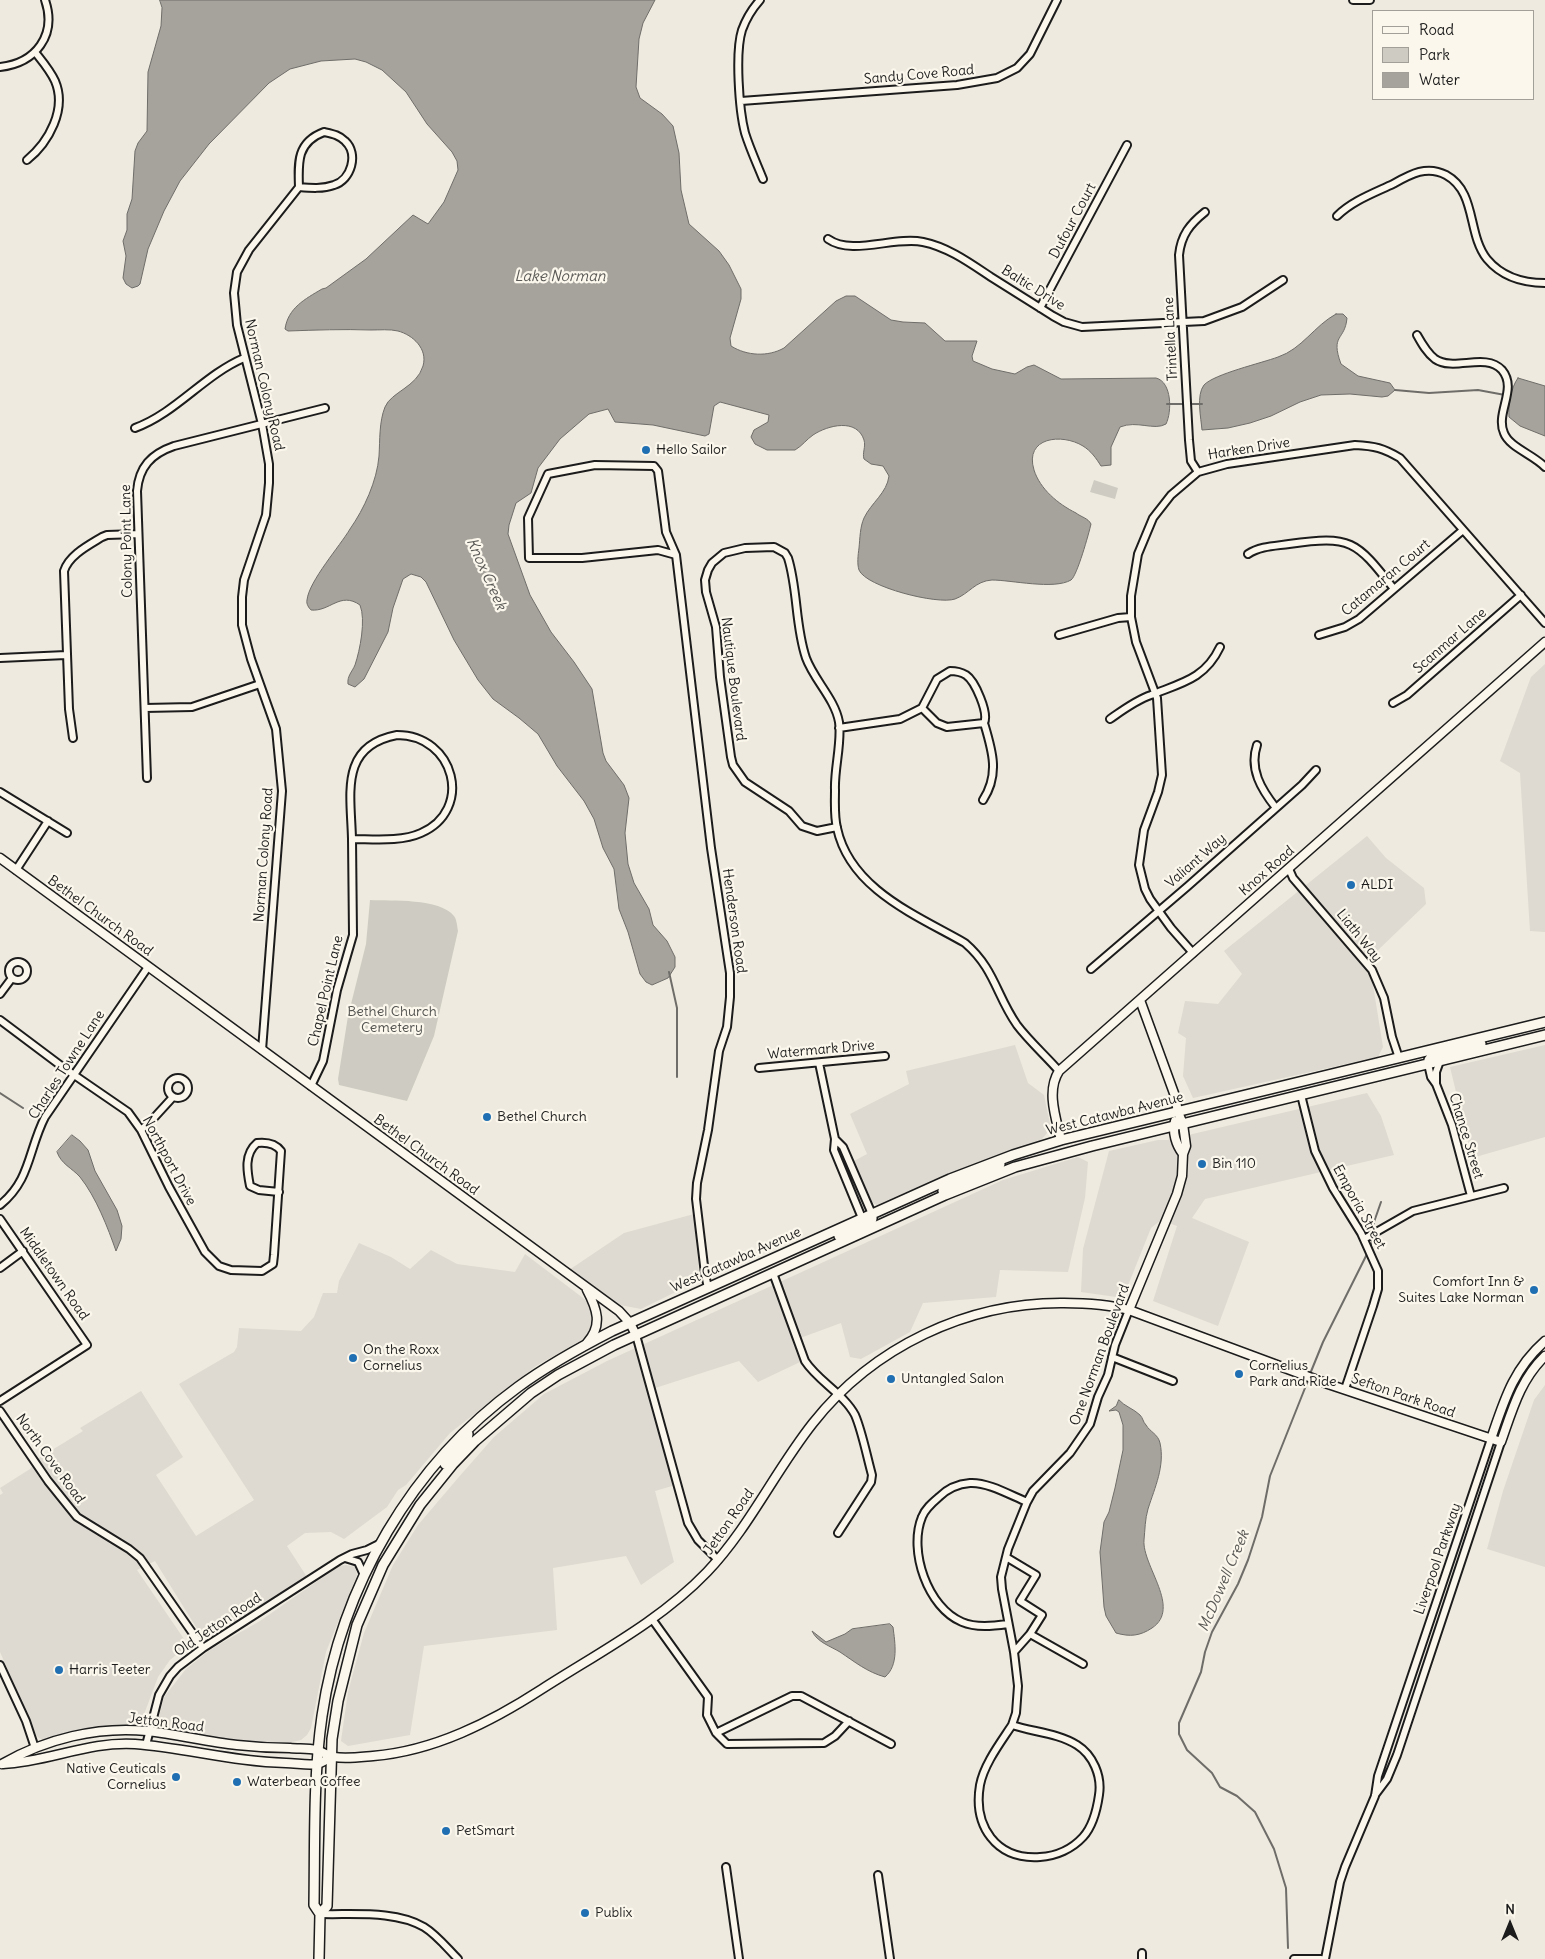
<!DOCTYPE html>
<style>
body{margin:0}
#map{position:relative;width:1545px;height:1959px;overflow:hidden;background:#eeeadf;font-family:Delius,sans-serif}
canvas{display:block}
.legend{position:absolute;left:1372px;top:10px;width:162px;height:90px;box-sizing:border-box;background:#fbf7ec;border:1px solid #a29f99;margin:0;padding:6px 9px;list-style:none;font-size:15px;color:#1c1c1c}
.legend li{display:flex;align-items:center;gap:10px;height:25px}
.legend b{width:25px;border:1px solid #a29f99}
.north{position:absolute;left:1485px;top:1899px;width:50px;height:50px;-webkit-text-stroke:4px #fbf7ec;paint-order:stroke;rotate:0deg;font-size:14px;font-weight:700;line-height:20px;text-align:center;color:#1c1c1c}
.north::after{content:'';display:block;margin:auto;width:18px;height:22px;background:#1c1c1c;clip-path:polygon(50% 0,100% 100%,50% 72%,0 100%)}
</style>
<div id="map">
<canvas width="1545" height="1959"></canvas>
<ul class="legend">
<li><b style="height:6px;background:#fbf7ec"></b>Road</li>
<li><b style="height:14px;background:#ceccc2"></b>Park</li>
<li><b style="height:14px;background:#a6a39d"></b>Water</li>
</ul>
<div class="north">N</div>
</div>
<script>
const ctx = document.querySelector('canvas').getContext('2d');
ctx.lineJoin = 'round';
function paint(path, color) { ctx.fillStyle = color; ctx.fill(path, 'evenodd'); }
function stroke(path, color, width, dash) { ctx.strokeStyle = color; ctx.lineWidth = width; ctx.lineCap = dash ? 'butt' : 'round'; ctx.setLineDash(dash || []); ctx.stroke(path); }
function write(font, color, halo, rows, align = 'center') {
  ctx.font = font + ' Delius,sans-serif'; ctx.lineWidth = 4.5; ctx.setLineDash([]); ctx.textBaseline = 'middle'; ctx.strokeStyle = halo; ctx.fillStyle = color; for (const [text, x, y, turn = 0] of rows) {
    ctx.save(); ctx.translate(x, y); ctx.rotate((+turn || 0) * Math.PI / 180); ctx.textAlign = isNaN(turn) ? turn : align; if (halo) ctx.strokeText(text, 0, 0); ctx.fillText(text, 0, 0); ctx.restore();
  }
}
paint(new Path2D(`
 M1545 664V932L1530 931 1520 773 1500 761 1531 677Z
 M1367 836 1386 858 1424 888 1426 904 1376 952 1362 962 1372 979 1383 1047 1378 1057 1193 1098 1183 1076 1186 1038 1178 1033 1185 1001 1218 1004 1242 974 1224 951Z
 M1015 1045 1028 1083 1044 1095 1050 1124 1047 1133 1041 1140 936 1179 877 1205 872 1203 854 1161 867 1154 850 1114 909 1084 906 1071Z
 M1545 1045V1137L1472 1158 1450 1067Z
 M1367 1093 1381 1116 1394 1155 1205 1199 1192 1218 1249 1242 1218 1326 1153 1301 1177 1226 1161 1220 1151 1228 1123 1298 1081 1292 1083 1249 1109 1151 1158 1140H1167Z
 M1078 1157 1088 1162 1085 1198 1068 1272 1000 1270 996 1297 923 1303 910 1332 861 1359 850 1357 841 1323 792 1341 800 1362 758 1382 739 1361 649 1390 674 1481 672 1486 655 1491 674 1562 641 1585 626 1556 553 1568 557 1630 424 1646 410 1735 348 1746 341 1741 348 1692 364 1633 393 1565 418 1525 458 1478 494 1437 544 1394 607 1361 1003 1180Z
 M694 1214 699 1274 698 1281 641 1309 620 1305 569 1270 624 1233Z
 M359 1243 391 1257 410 1269 431 1250 457 1264 515 1272 525 1254 587 1301 592 1311V1322L588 1334 580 1341 536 1366 450 1433 406 1485 398 1490 387 1507 344 1539 331 1532 305 1533 287 1546 307 1577 212 1636 201 1635 155 1561 137 1570 186 1642V1647L170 1660 158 1677 140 1725 80 1731 43 1740 39 1738 36 1735 0 1652V1495L3 1493 0 1488 30 1469 39 1458 83 1431 80 1428 141 1391 183 1457 156 1475 196 1536 254 1500 179 1384 234 1352 237 1347 239 1328 301 1331 314 1317 323 1293H337L339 1281Z
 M1545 1385V1567L1487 1549 1503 1491 1534 1400Z
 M346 1565 355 1567 357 1575 326 1652 311 1728 307 1735 301 1740 287 1743 247 1741 169 1731 161 1727 158 1720 164 1697 186 1669 211 1649 260 1621 339 1566Z`), '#dedad1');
paint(new Path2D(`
 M1094 480 1118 488 1115 499 1090 492Z
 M370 900C391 901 440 898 454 916 457 920 457 926 458 931L434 1036 407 1101 339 1085 338 1079 348 1016 366 944Z`), '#ceccc2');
const water = new Path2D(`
 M160 0H655L643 23 639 39 636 87 640 98 662 114 673 126 679 153 681 190 689 224 719 251 729 265 741 289V299L730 338 731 346C747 356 768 357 784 348L836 301 846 296H855L891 320 903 322 925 323 945 341H977L972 356 973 361 992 369 1015 374 1027 367 1034 365 1061 379 1156 378C1172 382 1172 412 1166 424 1154 431 1137 420 1120 427L1111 447V465L1101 466C1096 458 1091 451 1083 446 1062 433 1024 437 1034 470 1040 489 1058 504 1076 513 1081 517 1088 518 1091 524 1089 533 1077 576 1071 580 1054 590 1011 580 992 580 975 581 969 594 955 599 938 605 866 587 859 570 857 564 858 555 859 548 860 538 860 527 864 518 871 503 887 493 889 476L883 466 871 464 864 459C862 453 866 447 864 440 857 418 828 425 813 435 807 439 802 446 795 450H767L755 444 751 437 754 430 768 422 769 415 720 402 714 406 709 434 705 436 653 425 615 422 608 409 589 414 560 439 538 468 531 493 516 503 509 525 508 534 530 595 551 632 574 662 592 689 603 753 606 761 624 785 629 798 625 833 628 864 634 883 649 909 653 925 667 941 675 957V967L668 978 652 985 646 982 640 974 628 932 619 909 614 869 603 848 594 819 584 801 557 766 538 734 519 718 493 699 478 680 454 640 426 582 421 577 411 574 403 579 393 608 388 632 364 679 355 687 348 684C347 676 352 672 355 665 360 650 366 620 360 605 340 591 330 612 311 610 309 608 306 604 307 600 309 581 340 546 350 529 364 509 377 481 379 456 380 440 379 422 385 407 391 392 417 387 423 366 428 349 413 335 398 331 390 329 379 330 371 330 343 329 316 330 288 331L285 329C288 308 305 299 322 289L326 288 366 259 413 215 428 224 444 202 458 170 457 161 452 152 427 124 406 92 382 70 366 62 355 59 321 61 290 69 269 83 209 144 180 181 164 211 148 249 140 284 138 286 132 288 126 284 123 278 126 256 123 241 127 230V214L132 199 135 151 138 143 147 131 148 72 161 26 162 8Z
 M1336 314H1343L1347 318C1345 341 1330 334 1341 364L1358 376 1390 383 1395 390 1388 396 1382 397 1350 394 1321 395 1300 402 1271 416 1250 423 1228 428 1202 430C1201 418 1196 395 1204 385 1214 374 1262 363 1278 357 1302 349 1314 326 1336 314Z
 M1518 378 1545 386V436L1520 426 1509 417C1508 406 1511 387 1518 378Z
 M72 1135 80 1141 88 1150 95 1171 117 1210 122 1226 121 1239 116 1251C108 1228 96 1197 80 1177 72 1168 61 1164 57 1152Z
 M1119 1400C1124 1406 1134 1409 1140 1415 1143 1418 1143 1422 1146 1425 1150 1432 1158 1434 1160 1443 1165 1466 1155 1487 1148 1509 1145 1519 1145 1530 1144 1540 1142 1566 1182 1608 1152 1628 1140 1636 1130 1637 1116 1633L1106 1616 1104 1607 1100 1552 1104 1522 1109 1512 1115 1488 1123 1450V1425L1119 1412 1116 1410 1109 1411 1116 1406Z
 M890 1624 893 1627C895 1643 899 1665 885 1677 867 1672 855 1662 840 1652 830 1646 817 1642 812 1631L826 1642 845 1634 852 1629Z`);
paint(water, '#a6a39d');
stroke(water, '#6f6d69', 1);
stroke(new Path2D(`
 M1395 390 1429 393 1478 390 1505 395
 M1167 404H1184
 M1189 404H1202
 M669 972 677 1008V1077
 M0 1093 23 1108
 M1374 1231V1222L1381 1202
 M1370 1248 1374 1236
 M1310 1374 1323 1342 1368 1252
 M1288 1948 1286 1888 1274 1849 1255 1812 1237 1796 1220 1787 1212 1773 1187 1750 1179 1734V1723L1201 1672 1205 1652 1212 1632 1238 1584 1248 1560 1262 1517 1270 1476 1309 1378`), '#6f6d69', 2);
const minor = new Path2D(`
 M760 0C752 9 746 19 742 30 735 52 739 110 745 133 750 149 757 164 763 179
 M1353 0H1370
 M0 67C36 63 57 35 45 0
 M741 101 957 85 997 78 1017 68 1030 54 1057 0
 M324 132C333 134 339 135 345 141 359 154 351 180 334 185 323 189 311 188 299 187 298 162 297 142 324 132Z
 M27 160C49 142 67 109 55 81 50 70 42 61 35 52
 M1337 216C1352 201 1374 193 1393 184 1411 174 1427 165 1446 175 1477 192 1467 234 1487 259 1502 277 1522 283 1545 283
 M828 239C852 256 894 236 923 242 948 247 970 263 991 277 1012 290 1032 303 1053 316L1064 322 1082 327 1204 321 1242 307 1283 280
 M1040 308 1127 145
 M1417 335C1422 344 1427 353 1435 359 1454 372 1485 352 1502 370 1518 389 1495 413 1504 433 1509 447 1534 455 1545 467
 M135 428C176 413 204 375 244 358
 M1198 472 1191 461 1189 440 1179 255C1181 235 1190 224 1205 212
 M1248 554C1260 546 1276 546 1289 544 1352 535 1356 541 1394 589
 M676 555 658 550 582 558H529L528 518 548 474 595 465 654 466 658 471 666 532 676 555 711 848 730 973V997L727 1027 719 1051 708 1130 697 1183 696 1199 705 1274 708 1288
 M1059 635 1118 618 1131 617
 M1319 635 1345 627 1359 619 1463 530
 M0 658 66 655
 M950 671C956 671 961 672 966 675 975 681 989 713 984 723L947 727 937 723 922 708 937 679Z
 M1393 703 1407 695 1521 595
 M145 708 192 707 260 684
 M1110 719C1123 710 1136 700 1151 695 1181 683 1205 679 1220 647
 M839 728 900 719 922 708
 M397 735C455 735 474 810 421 833 401 842 373 839 352 839 351 794 339 746 397 735Z
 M73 738 69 709 64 571C69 555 89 545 102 537L107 535 137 534
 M1257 745C1249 769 1261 789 1276 808
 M147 778 137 491C139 467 151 454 174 446L325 408
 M0 792 67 833
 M983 800C1000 774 992 750 984 723
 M837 827 817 831 802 826 789 811 745 782 733 765 731 757 720 677 716 627 706 592 705 580 708 570 712 563 724 553 745 548 774 547 785 553 788 558C798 590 795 626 806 658 814 680 835 699 839 722 842 742 834 769 835 790 835 802 834 816 837 828 850 889 916 915 965 943 995 969 996 995 1017 1025 1029 1041 1046 1056 1059 1071
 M1289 869 1293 878 1372 970 1384 998 1392 1037 1399 1058
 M16 870 48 821
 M1193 953 1171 928 1150 899 1145 889 1139 865 1144 830 1158 792 1162 775 1157 698 1136 642 1131 617V596L1138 554 1153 518 1171 495 1198 472 1227 464 1355 445C1375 446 1383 448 1400 458L1545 623
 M9 971a9 9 0 1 1 18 0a9 9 0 1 1-18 0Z
 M1091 969 1188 886 1302 785 1316 770
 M0 994 12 978
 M0 1020 64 1068 128 1112 141 1130 169 1187 205 1252 219 1266 231 1270 262 1271 273 1264 274 1255 281 1151C275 1143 266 1142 257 1143 244 1154 247 1171 250 1186L259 1190 279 1192
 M262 1050 282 791 276 729 251 659 242 625V597L244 580 266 515 269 483V464L262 424 237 325 234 293 237 272 249 250 299 187
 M819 1063 835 1139 834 1150 862 1218
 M1428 1064 1431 1077 1436 1084 1452 1125 1471 1196
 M759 1068 885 1056
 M168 1088a10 10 0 1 1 20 0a10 10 0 1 1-20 0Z
 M1436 1084V1072L1440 1061
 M311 1086 323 1061 337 990 353 935 352 839
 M1301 1095 1315 1151 1333 1188 1361 1233 1378 1271V1289L1373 1306 1345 1389
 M141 1130 152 1120 173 1097
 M835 1139 843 1147 872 1214
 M0 1205C31 1180 28 1150 45 1117L148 967
 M0 1219 87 1345 0 1401
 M1364 1239 1413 1211 1504 1188
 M0 1268 23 1251
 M773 1273 805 1361C818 1381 844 1394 855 1415 862 1431 867 1457 872 1475L871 1482 838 1533
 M636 1335 688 1523 698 1540 718 1560
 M1112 1357 1173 1381
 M0 1411 48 1481 77 1517 129 1549 140 1558 203 1648
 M1006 1557 1036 1575 1020 1601 1042 1615 1030 1634 1083 1664
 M345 1558 358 1562 364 1575
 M652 1619 708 1697 707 1715 716 1733 792 1696H801L891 1744
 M1008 1624C993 1626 976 1628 962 1622 928 1608 908 1551 922 1517 925 1509 932 1503 939 1497 947 1489 958 1484 970 1483 988 1482 1010 1495 1027 1502
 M1014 1652 1030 1634
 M0 1665 26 1721 35 1748
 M1012 1725 1016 1713 1018 1686 1014 1652 1002 1589 1001 1577 1008 1549 1027 1502 1033 1491 1070 1453 1090 1424 1098 1397 1108 1375 1115 1345 1129 1310
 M1012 1725C1033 1732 1058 1733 1077 1745 1093 1755 1102 1776 1099 1795 1097 1809 1093 1826 1083 1837 1072 1849 1056 1856 1040 1857 996 1860 973 1826 980 1785 984 1764 1001 1742 1012 1725Z
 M716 1733 727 1744 824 1743 835 1736 849 1721
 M146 1745 159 1695 170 1676 178 1667 203 1648 340 1560 352 1554 367 1550 381 1543
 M1375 1795 1387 1779 1397 1755 1501 1442
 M726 1867 739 1959
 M878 1875 890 1959
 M320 1914C353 1915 395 1910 424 1927 437 1935 447 1948 458 1959
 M1142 1959V1953
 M1294 1959H1321
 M1325 1959 1340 1882 1345 1867 1375 1796 1378 1776 1491 1439`);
const tertiary = new Path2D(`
 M0 858 619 1311 630 1323 636 1335
 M1175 1121C1172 1132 1176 1145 1183 1154
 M1061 1140C1056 1118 1046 1091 1059 1071L1545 642
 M587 1290C597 1309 603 1325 587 1343
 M1129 1310 1177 1194 1182 1176 1183 1154 1186 1146 1183 1124 1178 1112 1175 1096 1140 1000
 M1491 1439C1504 1401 1513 1369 1545 1341
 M2 1764C45 1739 98 1726 147 1731 177 1734 207 1742 237 1745 255 1747 272 1748 290 1748 298 1749 308 1748 316 1750 322 1751 327 1756 334 1757 346 1759 361 1757 373 1756 434 1751 491 1722 542 1689 598 1653 660 1621 707 1572 749 1528 775 1471 813 1423 873 1347 967 1302 1064 1303 1086 1303 1107 1304 1129 1310L1328 1384 1501 1442C1512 1411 1520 1380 1545 1356
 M3 1764C48 1762 89 1741 135 1744 186 1748 235 1762 286 1763 296 1763 308 1766 317 1764 322 1763 327 1759 331 1757`);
const secondary = new Path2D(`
 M1428 1064 1429 1060 1432 1057 1481 1044
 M945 1195 943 1191 947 1187 1000 1164
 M839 1236 869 1222 872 1219V1214
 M445 1464 467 1439 468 1434 466 1431
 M320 1914 327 1906 332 1739 338 1701 357 1625 383 1565 420 1505 453 1464 475 1441 531 1393 558 1375 614 1345 945 1195 1015 1167 1092 1146 1545 1035
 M319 1959 320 1914 314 1905C315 1842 313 1778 322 1716 341 1586 412 1464 518 1387 548 1365 579 1348 612 1331L950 1179 1013 1155 1061 1140 1545 1022`);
stroke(minor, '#1c1c1c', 10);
stroke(tertiary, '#1c1c1c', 11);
stroke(secondary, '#1c1c1c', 12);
stroke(minor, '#fbf7ec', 6);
stroke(tertiary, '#fbf7ec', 8);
stroke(secondary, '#fbf7ec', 9);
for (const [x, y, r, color] of [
 [646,450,5,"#1f6fb2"],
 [1351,885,5,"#1f6fb2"],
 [487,1117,5,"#1f6fb2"],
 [1202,1164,5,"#1f6fb2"],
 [1534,1290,5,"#1f6fb2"],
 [353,1358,5,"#1f6fb2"],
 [1239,1374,5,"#1f6fb2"],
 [891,1379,5,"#1f6fb2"],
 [59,1670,5,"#1f6fb2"],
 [176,1777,5,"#1f6fb2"],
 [237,1782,5,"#1f6fb2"],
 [446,1831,5,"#1f6fb2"],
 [585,1913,5,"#1f6fb2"]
]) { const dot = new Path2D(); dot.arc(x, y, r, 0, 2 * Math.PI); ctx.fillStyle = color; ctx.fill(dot); stroke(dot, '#fbf7ec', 2); }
write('14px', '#1c1c1c', '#fbf7ec', [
 ["Sandy Cove Road",919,75,-5],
 ["Dufour Court",1073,221,-62],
 ["Baltic Drive",1033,288,32],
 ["Trintella Lane",1171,339,-93],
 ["Norman Colony Road",264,385,77],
 ["Harken Drive",1249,449,-9],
 ["Colony Point Lane",127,541,-91],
 ["Catamaran Court",1386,578,-40],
 ["Scanmar Lane",1450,641,-41],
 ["Nautique Boulevard",733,679,83],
 ["Norman Colony Road",264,855,-86],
 ["Valiant Way",1196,861,-41],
 ["Knox Road",1267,871,-41],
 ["Bethel Church Road",100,916,36],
 ["Henderson Road",734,921,82],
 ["Liath Way",1359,936,51],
 ["Chapel Point Lane",326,991,-77],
 ["Watermark Drive",821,1050,-5],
 ["Charles Towne Lane",67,1065,-57],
 ["West Catawba Avenue",1115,1114,-14],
 ["Chance Street",1466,1136,73],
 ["Bethel Church Road",426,1155,36],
 ["Northport Drive",169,1161,62],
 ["Emporia Street",1359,1207,61],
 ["West Catawba Avenue",736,1260,-24],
 ["Middletown Road",54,1274,55],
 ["One Norman Boulevard",1100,1355,-70],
 ["Sefton Park Road",1403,1396,19],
 ["North Cove Road",50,1459,54],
 ["Jetton Road",729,1522,-55],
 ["Liverpool Parkway",1438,1559,-71],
 ["Old Jetton Road",218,1625,-34],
 ["Jetton Road",166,1723,7]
]);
write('14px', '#1c1c1c', '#fbf7ec', [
 ["Hello Sailor",656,450],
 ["ALDI",1361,885],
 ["Bethel Church",497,1117],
 ["Bin 110",1212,1164],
 ["Comfort Inn &",1524,1282,"right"],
 ["Suites Lake Norman",1524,1298,"right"],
 ["On the Roxx",363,1350],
 ["Cornelius",363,1366],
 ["Cornelius",1249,1366],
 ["Park and Ride",1249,1382],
 ["Untangled Salon",901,1379],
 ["Harris Teeter",69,1670],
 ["Native Ceuticals",166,1769,"right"],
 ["Cornelius",166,1785,"right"],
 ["Waterbean Coffee",247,1782],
 ["PetSmart",456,1831],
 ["Publix",595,1913]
], 'left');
write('14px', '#51514e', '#fbf7ec', [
 ["Bethel Church",392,1012],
 ["Cemetery",392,1028]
]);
write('italic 15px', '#5a5956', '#fbf7ec', [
 ["Lake Norman",560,277],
 ["Knox Creek",486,574,66],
 ["McDowell Creek",1224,1581,-67]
]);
</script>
